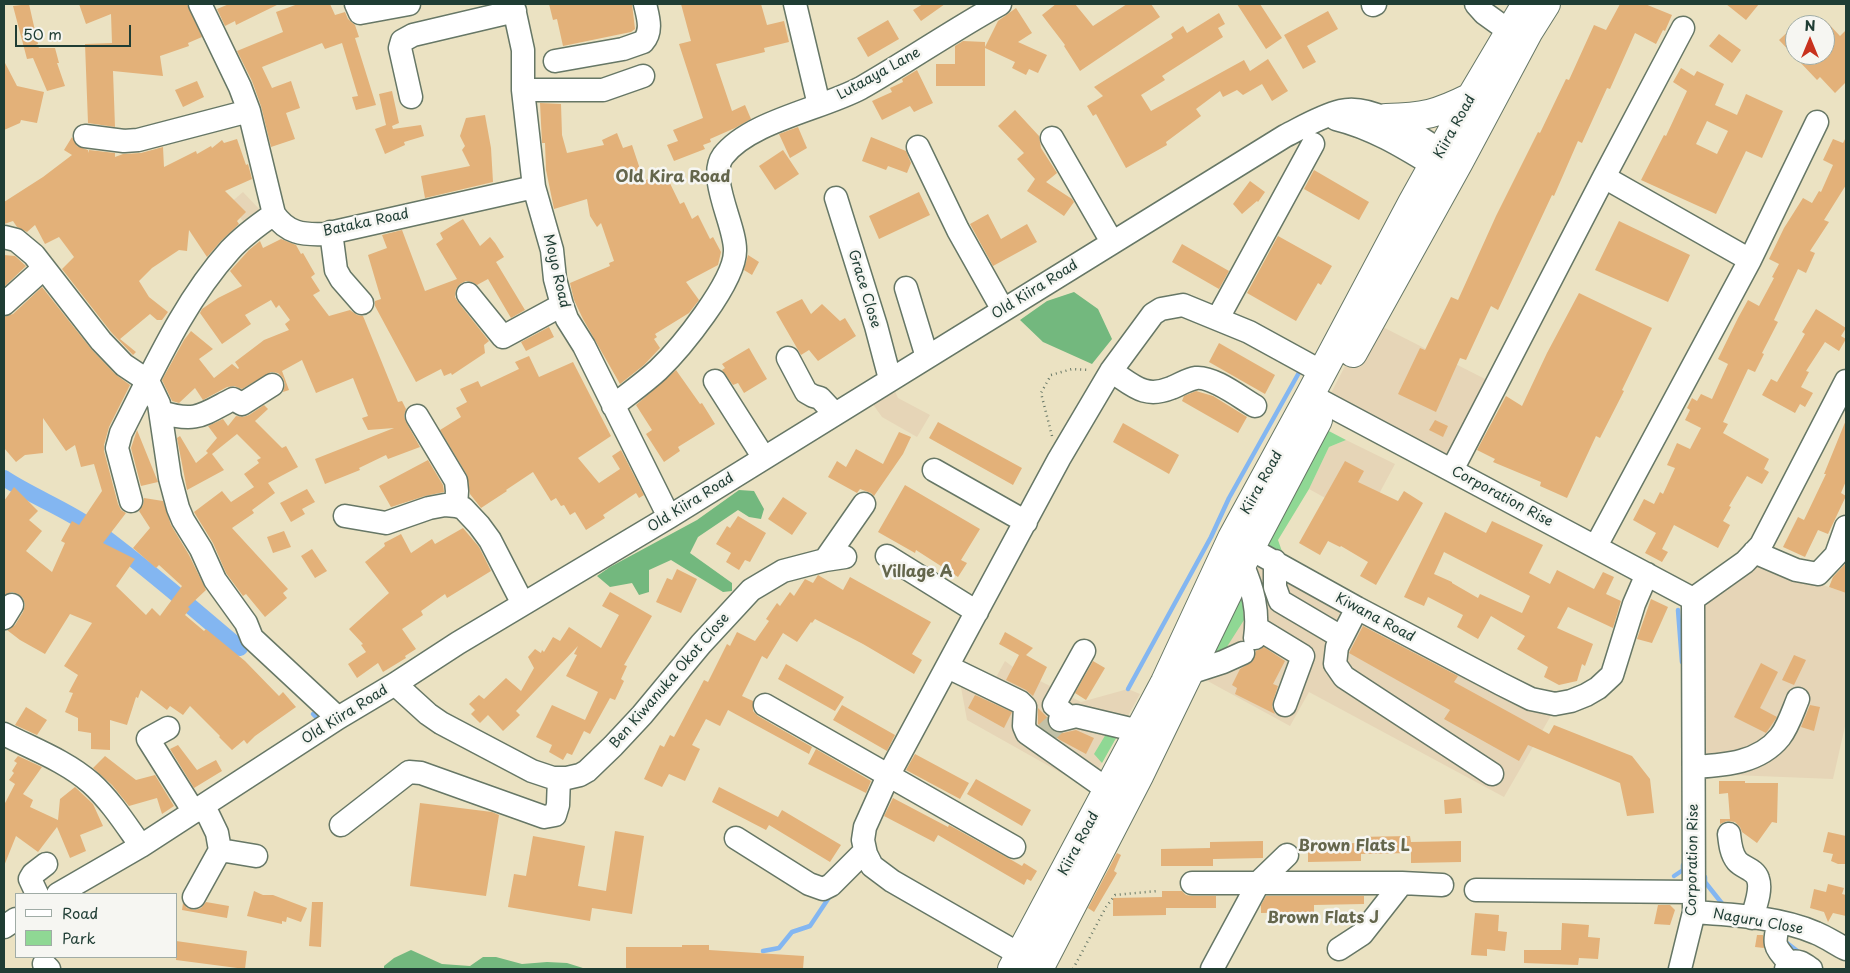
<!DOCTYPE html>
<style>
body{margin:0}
#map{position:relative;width:1850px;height:973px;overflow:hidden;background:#ebe2c2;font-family:"Playpen Sans",sans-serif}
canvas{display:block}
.frame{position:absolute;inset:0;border:5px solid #1f3d34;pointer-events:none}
.legend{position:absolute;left:15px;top:893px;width:162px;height:65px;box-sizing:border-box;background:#f6f6f2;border:1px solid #a0aca6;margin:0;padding:6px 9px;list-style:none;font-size:15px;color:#1f3d34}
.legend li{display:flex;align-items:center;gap:10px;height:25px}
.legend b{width:25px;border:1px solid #a0aca6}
.north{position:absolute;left:1785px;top:15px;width:50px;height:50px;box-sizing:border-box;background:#f6f6f2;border:1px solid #a0aca6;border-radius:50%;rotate:0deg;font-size:14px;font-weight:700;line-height:20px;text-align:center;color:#1f3d34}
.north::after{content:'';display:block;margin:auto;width:18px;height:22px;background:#c8321e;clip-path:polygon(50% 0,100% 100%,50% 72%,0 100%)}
.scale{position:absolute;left:15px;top:25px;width:116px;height:22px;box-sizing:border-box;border:2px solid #1f3d34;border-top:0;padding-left:6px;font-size:15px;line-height:18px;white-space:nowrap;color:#1f3d34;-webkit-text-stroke:4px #f6f6f2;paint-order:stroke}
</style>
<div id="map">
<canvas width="1850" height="973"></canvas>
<div class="frame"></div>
<ul class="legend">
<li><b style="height:6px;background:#fff"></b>Road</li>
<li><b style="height:14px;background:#8fd894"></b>Park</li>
</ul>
<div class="north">N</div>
<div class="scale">50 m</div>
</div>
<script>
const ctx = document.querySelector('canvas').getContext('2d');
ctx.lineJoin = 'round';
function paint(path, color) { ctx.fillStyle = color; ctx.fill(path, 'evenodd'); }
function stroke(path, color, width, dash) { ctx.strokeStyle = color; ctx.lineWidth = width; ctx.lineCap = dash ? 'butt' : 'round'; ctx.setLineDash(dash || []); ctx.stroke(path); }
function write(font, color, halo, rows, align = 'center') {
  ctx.font = font + ' "Playpen Sans",sans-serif'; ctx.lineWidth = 5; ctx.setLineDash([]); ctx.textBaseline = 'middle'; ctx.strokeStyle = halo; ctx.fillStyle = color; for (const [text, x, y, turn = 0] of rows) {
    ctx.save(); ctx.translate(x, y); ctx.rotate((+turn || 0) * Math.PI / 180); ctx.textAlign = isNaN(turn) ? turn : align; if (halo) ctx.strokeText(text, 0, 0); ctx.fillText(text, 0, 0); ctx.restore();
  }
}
paint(new Path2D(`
 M243 192 260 210 246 224 228 205Z
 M1369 320 1487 380 1448 455 1330 395Z
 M893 387 898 398 930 415 917 437 882 417 872 403Z
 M1346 440 1395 464 1365 520 1309 489 1329 447Z
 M1235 563 1267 564 1553 712 1504 797 1309 692 1290 726 1204 679Z
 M1760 563 1846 593V722L1833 779 1708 774 1701 776 1700 598Z
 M1005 661 1013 667 1081 702 1128 689 1140 694 1088 788 967 720 960 682 994 681Z`), '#e6d5b7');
paint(new Path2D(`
 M1325 429 1346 440 1329 447 1309 489 1278 540 1284 557 1256 543Z
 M1242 594 1244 620 1223 653 1204 660Z
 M1109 729 1119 733 1102 763 1094 754Z`), '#8fd894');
paint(new Path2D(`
 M1074 292 1098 309 1112 339 1092 364 1043 342 1020 320 1047 301Z
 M739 490 754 491 764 509 761 519 749 517 738 510 698 537 690 553 732 583V591L723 592 671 560 649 570V592L639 595 632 583 610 587 597 576 610 567 697 520Z
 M411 950 442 964 470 966 483 957H496L522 964 547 962 567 963 586 969H384V966L394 958Z`), '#73b87e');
stroke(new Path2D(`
 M1678 610 1682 662
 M1128 689 1211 537 1229 498 1301 369
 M313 714 316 717
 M1674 876 1683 870V865
 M1705 877V882L1724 906
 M1787 943 1800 953
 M763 951 779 948 792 932 810 926 830 896`), '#83b6f1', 4.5);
stroke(new Path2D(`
 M4 478C33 497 66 509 94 529 145 566 192 608 240 648`), '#83b6f1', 16);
paint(new Path2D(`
 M29 4 38 44 33 46H38L39 48H55L59 63H57L65 86 47 91 33 58 27 59 13 6Z
 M79 4H187L202 37 188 43 189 46 160 56 163 76 113 71 115 127 88 123 85 44 112 43 111 14 86 24Z
 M229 4H279L236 25 235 21 225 26 217 9Z
 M298 4H330L335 15 345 12 348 19 355 25 359 37 355 38 376 105 356 110 352 97 358 96 342 43 325 49 322 43 262 67 272 88 291 81 300 108 286 113 295 139 271 147 261 106 252 81 237 51 283 32 276 12Z
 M549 4H632L635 29 631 32 563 46 557 19 553 20Z
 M681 4H761L767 25 784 21 789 42 764 48 765 52 716 64 732 111 745 105 751 119 735 128 710 139 711 142 703 145 705 149 674 161 667 145 678 141 673 130 703 118 679 44 691 41Z
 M923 4H945L921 21 913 10Z
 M1056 4H1075L1093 26 1127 4H1151L1160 17 1080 71 1064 46 1065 45 1042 15Z
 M1237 4H1260L1282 38 1266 49Z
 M1620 4H1645L1672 15 1665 31 1663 30 1656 44 1635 33 1610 89 1607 88 1582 143 1578 141 1554 196 1552 195 1498 310 1491 306 1466 360 1460 358 1436 412 1398 394 1420 348 1425 350 1451 297 1458 300 1496 216 1538 132 1540 133 1566 79 1569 80 1594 25 1606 30Z
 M1726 4H1759L1746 20Z
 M1016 8 1032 33 1018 42 1047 55 1038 73 1029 69 1026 75 1012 68 1015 62 985 48V86H936V64H955V46L963 41 985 42V47L998 21Z
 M1328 11 1338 29 1307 46 1316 62 1303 69 1284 35Z
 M1219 13 1225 24 1218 28 1223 37 1162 76 1165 80 1141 95 1151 111 1244 60 1250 71 1268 59 1288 91 1272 101 1262 84 1243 95 1237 90 1223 97 1220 91 1196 109 1201 116 1166 142 1167 145 1126 168 1096 114 1093 116 1087 106 1103 96 1094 87 1173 38 1171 34 1183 26 1187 33Z
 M888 20 899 39 868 57 857 38Z
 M1825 20 1840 36 1846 30V82L1835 93 1820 77 1817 80 1779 40 1795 25V55H1825Z
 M1719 34 1741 50 1732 63 1709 46Z
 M4 61 17 86 44 92 37 123 21 120 20 123 4 130Z
 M1681 68 1694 76 1697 71 1724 84 1715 105 1737 115 1746 94 1783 111 1762 158 1746 151 1716 214 1641 180 1664 135 1666 136 1687 91 1673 82ZM1707 121 1728 131 1717 154 1696 144Z
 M917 70 933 103 914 112 910 106 882 120 872 101 892 92 890 88 903 82 902 79Z
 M197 81 204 97 183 107 175 90Z
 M392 91 399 123 392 126 393 129 421 125 424 136 404 142 405 145 385 154 375 129 386 125 379 94Z
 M540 103 561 104 562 135 567 153 604 145 602 140 617 133 623 148 632 145 644 181 664 171 680 204 684 202 692 219 698 215 710 239 713 237 721 252 718 265 686 282 699 300 689 313 655 334 657 337 654 339 660 348 644 365 620 384 583 319 574 300 570 283 610 266 609 263 614 261 601 223 597 227 590 216 587 199 554 209 546 170 545 143H542Z
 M1015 110 1039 136 1041 148 1057 173 1046 182 1072 199 1074 202 1064 216 1027 191 1035 179 1017 159 1024 153 998 126Z
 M485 115 491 148 493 182 425 198 421 176 470 166 462 150 465 146 460 136 466 118Z
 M798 127 807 148 790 158 779 134Z
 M72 137 77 146 88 150 89 153V150L115 153V157L123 154 141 153 163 147 164 167 196 151 197 154 211 146 212 148 222 140 224 143 237 139 246 165 248 164 252 179 225 191 246 212 237 221 239 224 221 241 207 257 189 230 187 251 179 250 152 268 139 281 149 297 168 312 162 320H157L150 314 120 339 136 352 133 355 111 332 62 269 74 257 59 237 45 244 35 225 27 232 17 227 13 221 4 224V202L43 177 72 155 64 150Z
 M871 137 906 151 911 163 907 173 888 166 886 170 862 161Z
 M1846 137V185L1824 220 1829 222 1810 251 1815 253 1806 273 1798 269 1774 320 1778 322 1762 353 1764 354 1755 372 1748 369 1723 422 1728 424 1723 433 1769 459 1764 469 1769 472 1762 484 1747 476 1729 506 1731 507 1723 521 1730 525 1718 548 1674 525 1662 549 1668 552 1662 562 1645 553 1656 533 1633 520 1644 499 1654 504 1660 492 1663 494 1675 468 1667 465 1677 443 1690 449 1701 428 1685 420 1690 410 1687 408 1692 398 1697 401 1701 394 1712 399 1728 364 1718 359 1738 318 1748 300 1759 306 1774 278 1772 277 1779 264 1769 259 1784 228 1803 198 1812 203 1819 191 1821 192 1833 165 1823 160 1833 139 1843 143Z
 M783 150 799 174 775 190 759 166Z
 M1314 170 1369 202 1359 220 1304 189Z
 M1250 181 1265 192 1258 202 1257 201 1242 214 1233 204Z
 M919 192 930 215 879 239 869 216Z
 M988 214 1001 239 1027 224 1037 242 993 266 970 224Z
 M463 219 480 246 490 237 495 243 504 257 496 262 525 310 511 318 488 279 477 285 472 282 466 281 460 284 456 289 455 297 458 302 489 341 484 345 485 353 452 375 451 373 444 376 441 369 416 382 375 306V301L381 299 368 255 387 248 382 235 402 230 425 291 457 279 436 244 443 239 440 233Z
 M1619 221 1690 255 1668 302 1595 270Z
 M1278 236 1332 266 1321 285 1318 283 1296 321 1247 293Z
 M281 239 296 245 301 254 303 253 315 274 311 277 320 291 313 295 329 316 350 310 357 315 363 316 398 402 402 401 406 409 404 416 406 422 420 447 388 459 386 455 359 468 360 470 325 484 315 459 394 428 368 430 362 418 368 416 353 378 316 393 302 360 282 371 289 390 283 392 285 385 283 378 278 373 271 372 242 389 234 386 227 387 203 400 195 388 179 403 172 401 162 380 184 340 191 331 213 349 199 359 214 378 232 364 238 369 239 368 235 362 264 340 289 330 285 324 290 320 279 305 276 308 271 300 245 315 251 324 222 344 200 313 202 309 218 298 242 286 230 271 249 250 260 241 263 248Z
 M1182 244 1229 271 1219 289 1172 262Z
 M4 255 15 256 26 266 4 287Z
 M748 255 759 262 752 275 744 270Z
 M42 287 92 350 115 374 130 385 109 427 104 445V451L118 504 121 510 126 513 103 543 135 559 116 586 146 615 152 608 160 616 182 586 159 565 156 568 133 548 150 528 139 511 143 505 144 498 163 501 171 525 189 555 206 590 188 607 190 609 185 615 204 631 206 629 245 661 279 696 283 692 296 707 255 736 247 744 244 740 232 750 219 737 220 736 190 706 183 715 170 706 167 710 141 690 138 698 136 697 127 725 110 720V750L91 749V733L78 731V718L65 712 73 693 69 692 78 675 64 666 92 623 70 614 45 654 20 640 7 630 15 625 23 612 25 605 23 598 18 594 12 592 4 595V501L14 487 38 511 29 520 42 531 26 551 52 572 65 543 61 541 72 521 79 525 102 491 94 464 81 467 75 445 66 451 43 418V453L25 455 16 462 4 448V317L13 314Z
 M1579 293 1652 328 1622 390 1624 391 1600 438 1596 436 1567 498 1540 486 1541 482 1493 462 1495 459 1477 450 1506 396 1522 406 1547 353Z
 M802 299 811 314 822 304 840 321 845 318 856 336 818 361 809 350 801 355 776 312Z
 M1816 309 1846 328 1841 336 1846 339 1839 351 1825 342 1806 371 1809 372 1801 387 1813 393 1805 407 1800 404 1795 413 1762 395 1771 379 1777 382 1805 334 1802 332Z
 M549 327 554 337 526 351 521 342Z
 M1219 343 1275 375 1265 394 1209 362Z
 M749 348 767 379 744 393 738 383 733 385 722 370 725 368 722 364Z
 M529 356 539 377 573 362 611 436 578 458 599 483 620 469 612 456 621 450 644 495 639 498 636 493 603 515 605 518 586 530 575 512 570 515 564 505 561 506 556 498 551 501 533 472 506 490 507 491 481 508 470 494 467 475 440 430 461 417 456 408 467 402 460 389 478 381 481 387 519 369 515 362Z
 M676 370 700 404 702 403 715 424 678 447 680 451 664 462 646 434 652 430 636 405Z
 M1196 391 1213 396 1247 417 1238 433 1182 401 1184 396Z
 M264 405 268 409 255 421 282 448 286 446 298 467 268 483 275 493 252 510 254 513 232 528 288 589 283 593 287 598 265 617 246 594 243 596 226 573 213 543 194 512 222 491 231 502 254 487 244 474 259 463 257 460 261 458 237 434 212 454 224 470 187 490 177 438 180 436 196 463 208 453 206 451 217 438 208 426 223 419 228 426 236 416 243 417 249 415Z
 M1435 420 1448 426 1443 437 1429 430Z
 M1846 420V481L1841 493 1846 496 1828 534 1818 530 1805 557 1783 547 1798 517 1804 520 1826 474H1824Z
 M938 422 1022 468 1013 485 929 438Z
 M1123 423 1179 455 1169 474 1113 442Z
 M137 430 158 482 141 486 131 448Z
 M899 432 911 437 903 454 874 496 871 493 860 489 857 493 828 477 837 461 846 467 856 449 883 464Z
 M428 460 443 485 444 492 425 496 391 507 379 486Z
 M1345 461 1364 471 1358 482 1398 501 1404 491 1423 503 1376 585 1360 576 1368 562 1341 546 1340 547 1328 541 1320 555 1299 543Z
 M905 485 980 529 961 560 967 563 958 577 916 550 915 553 878 532Z
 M307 489 315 502 302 509 305 514 291 522 280 503Z
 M783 497 807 513 792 535 768 519Z
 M1445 512 1486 533 1492 521 1543 545 1529 573 1550 584 1557 570 1594 589 1603 572 1614 577 1606 594 1621 601 1613 628 1568 607 1557 628 1593 644 1585 666 1582 664 1577 681 1559 685 1544 677 1548 667 1517 649 1525 636 1491 616 1478 639 1457 627 1463 615 1428 597 1424 606 1404 597ZM1444 552 1530 596 1522 613 1480 594 1478 598 1452 583V582L1434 574Z
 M738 516 766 533 750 562 745 560 739 570 726 562 731 553 716 544 727 526 730 528Z
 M463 528 479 547 491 571 447 598 445 594 421 611 423 615 402 629 416 649 405 656 406 658 383 672 378 663 357 678 348 664 366 652 361 645 363 644 349 629 389 593 365 562 385 546 384 543 401 534 411 553 432 539 435 544Z
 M284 531 291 547 273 553 267 537Z
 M312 549 327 571 315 578 301 556Z
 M1846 563V593L1829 587 1833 577Z
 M677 569 697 579 681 613 656 602 667 578 672 580Z
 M818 575 843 590 850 577 931 622 912 654 922 660 914 674 863 644 815 619 812 623 811 622 797 642 783 633 767 659 762 656 742 696 753 701V711L758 716 812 747 809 754 728 710 720 726 706 719 692 745 700 749 685 781 669 774 662 787 644 779 660 745 664 747 670 735 674 737 704 680 708 682 727 644 730 646 737 632 755 641 769 621 766 619 777 603 780 606 790 592 794 596 805 579 813 583Z
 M610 592 652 616 624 665 627 666 621 679 624 681 615 700 610 698 590 734 584 731 572 755 567 753 563 760 549 752 552 745 536 737 552 705 585 720 598 692 566 676 577 655 574 654 578 646 516 711 520 715 503 731 488 715 480 723 471 714 475 710 469 704 479 695 484 699 506 678 521 691 534 668 528 657 535 649 541 653 542 650 544 652 553 637 560 641 569 627 601 648 619 615 602 606Z
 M1651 599 1668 607 1652 643 1637 639Z
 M1363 626 1458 676 1454 682 1549 734 1554 725 1632 756 1650 779 1654 813 1627 816 1620 783 1528 745 1519 761 1444 719 1450 710 1349 653Z
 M1005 632 1033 648 1026 655 1047 667 1033 696 1026 690 1006 680 1019 655 999 644Z
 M1264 647 1285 661 1273 684 1278 686 1273 701 1272 707 1275 714 1235 694 1237 688 1232 685 1240 669 1253 661 1256 651Z
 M1794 655 1806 660 1794 685 1782 680Z
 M1093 661 1105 668 1086 700 1075 693Z
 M1761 663 1778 672 1760 708 1777 717 1766 733 1734 717Z
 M786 664 844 697 835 711 778 679Z
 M975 695 1012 712 1004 728 968 708Z
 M842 705 895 735 887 751 833 720Z
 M1810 705 1820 707 1814 731 1801 727Z
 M26 707 47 720 37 735 15 725Z
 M1038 708 1047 717V724L1051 729 1056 732 1063 733 1076 730 1094 738 1086 754 1060 740 1038 724Z
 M178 745 197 770 216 760 222 771 194 788 170 749Z
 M816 749 871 781 866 793 808 764Z
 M915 754 969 783 960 799 906 770Z
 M18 756 42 767 23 794 33 800 30 807 58 820 60 799 75 787 93 804 103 826 80 835 86 851 70 858 57 827 38 852 16 836 4 866V805L15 784 9 780 14 773 12 771 17 763 14 761Z
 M105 756 136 780 155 775 174 806 162 814 157 798 129 806 112 785 93 768Z
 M976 779 1031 810 1022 826 967 794Z
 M1719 781H1745V783H1778L1777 823 1772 822 1757 843 1742 832 1740 827 1735 822 1727 821 1720 824V819H1730L1728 793 1719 794Z
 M719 787 778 817 782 810 841 845 830 862 769 825 766 830 712 802Z
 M893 798 948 827 949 825 1008 858 1022 866 1024 863 1037 871 1031 881 1027 879 1024 885 938 835 934 842 884 816Z
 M1461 798 1462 813 1445 814 1444 800Z
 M420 803 492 812 499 815 486 896 410 886Z
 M615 831 644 836 632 914 592 908 590 921 508 907 514 874 526 876 533 836 585 846 578 886 606 891Z
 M1828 832 1846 836V864H1838L1831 861 1833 854 1823 852Z
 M1410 836 1411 842 1461 841V862L1411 863V853L1361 854V861L1308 862V844L1357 843V837Z
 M1263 841V858L1213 859V866H1161V849L1210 848V842Z
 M1117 853 1121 855 1114 871 1117 873 1094 912 1088 908Z
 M1828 884 1844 888 1842 894 1846 895V916L1833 913 1828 922 1824 912 1810 908 1814 889 1826 892Z
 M254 891 263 895H273L307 908 301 922 287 917 286 922 282 921V924L247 916Z
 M1162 891H1182L1186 895 1192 896H1216V908H1166V915L1113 916V898L1162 897Z
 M1266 896H1364V904L1314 905V912L1261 913V905Z
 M206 902 229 906 227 918 182 910 183 903 187 908 195 910 201 908Z
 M312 902H323L321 947 309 946Z
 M1658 905H1670L1675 910 1670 925 1654 924Z
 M1475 913 1499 915 1498 931 1507 932 1505 951 1487 949V956L1471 955Z
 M1562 923 1589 925 1588 937 1600 938 1598 959 1579 958 1578 965 1524 963V950H1561Z
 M1757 935H1763L1764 948 1755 947Z
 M176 941 247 951 245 969 176 960Z
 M682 945H709V950L804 956 803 969H626V947H682Z`), '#e3b179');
stroke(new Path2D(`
 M1046 733 1060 720`), '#c2c1a6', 22, [22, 11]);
const minor = new Path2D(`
 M200 4 240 87 249 111 274 214C287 233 302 235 325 234L534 187
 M356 4 360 13 409 4
 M513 4 523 50V90L534 187 552 250 555 279 562 305 567 319 584 346 669 517
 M795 4 819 105
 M1476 4 1484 13 1509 31
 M1373 5 1375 4
 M555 61 623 49 643 42C653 31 648 17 645 4
 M523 90H603L643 76
 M411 97 400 48 402 41 413 35 515 11
 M1336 119C1377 129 1411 152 1446 173
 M85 136 124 141 138 140 249 111
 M1052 138 1112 242
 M918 147 958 230 1003 310
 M1604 177 1750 260
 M836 198 876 326 890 379
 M331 232 336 270 341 279 362 303
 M4 237 16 240 34 255 101 341 124 365 148 381 159 404 170 478 178 508 183 520 201 549 215 580 246 623 252 638 338 718
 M906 288 927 357
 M468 294 503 337 562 305
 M4 304 44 268
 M1218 318 1313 144
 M788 358 806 392 813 396 820 398 835 414
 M1111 371C1133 385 1144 399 1171 388 1179 385 1188 379 1196 378 1213 376 1241 398 1255 406
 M715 381 764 458
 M1310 395 1693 599
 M613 406C628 394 644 383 658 370 680 349 735 282 735 251 736 226 707 178 723 156 750 121 822 109 861 88 908 61 953 30 1000 4
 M161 412C196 423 202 415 233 399L242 404 272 385
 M417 416 456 481 457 491 456 506
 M934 470 1026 522
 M1452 470 1604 177 1683 28
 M131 501 117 448 121 433C153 371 183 302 230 250 243 236 258 225 274 214
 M345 516 386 523 429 508 445 505 456 506 463 508 479 525 490 540 523 604
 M1596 546 1750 260 1817 122
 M1251 549 1357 608 1501 684 1531 699 1555 704 1571 701 1586 695 1598 688 1612 675 1634 604 1647 574
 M1754 552 1796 570 1818 574 1836 555 1846 527
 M887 556 977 612
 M825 560 864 504
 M1275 561V587L1280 601 1341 637
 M1242 564C1253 589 1259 611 1255 638
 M1357 608 1337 647 1335 664 1344 677 1492 774
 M4 618 12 605
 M1257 628 1303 656 1285 705
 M948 667 1020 702 1025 707 1024 726 1027 733 1108 790
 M1189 673 1223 662 1243 653
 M395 684 428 714 441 723 532 771 553 778H567L580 775 587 771 613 746 642 715 701 644 751 590 783 571 825 560 845 557
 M765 705 1014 847
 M1069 717 1054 705 1084 651
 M1060 720 1076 716 1139 731
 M168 728 148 739 194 812
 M4 734C33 749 66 761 91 783 111 801 126 825 141 846
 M1695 767C1725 765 1759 763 1780 737 1788 727 1793 711 1798 699
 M341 825 409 772 421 773 544 817 555 815 558 805 559 778
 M1729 834C1730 843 1731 854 1737 861 1743 868 1755 869 1758 879 1762 890 1755 907 1752 918
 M736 838 809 884 823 889 831 885 865 851
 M220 850 256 856
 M1192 883H1402L1442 885
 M1476 890 1693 892
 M37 894 30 879 33 874 46 864
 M58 894 141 846 338 718 395 684 458 643 669 517 1285 136C1303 127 1321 116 1341 111 1376 102 1426 143 1455 160
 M194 897 220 850 217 833 204 806
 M1694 912C1734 915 1779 917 1816 933 1826 937 1836 944 1846 949
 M1779 922C1773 946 1774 945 1789 963
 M4 927 16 919
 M1339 949 1362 934 1402 883
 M1019 954 892 881 872 866 866 854 863 840 865 827 888 776 1059 459 1111 371 1153 314 1161 309 1183 305 1249 332 1322 372
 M44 964 49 969
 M1212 969 1259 882 1287 855
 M1680 969 1694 912 1693 599 1745 562 1761 545 1846 381
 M1786 969 1789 963C1798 959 1804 964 1811 969`);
const major = new Path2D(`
 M1386 118C1424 117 1437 114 1471 97
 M1353 353 1459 162 1529 31 1546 4
 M1012 969 1165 682 1232 538 1310 395 1412 203 1471 97 1526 4
 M1039 969 1140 774 1242 564 1318 420`);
stroke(minor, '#676', 25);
stroke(major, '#676', 30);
stroke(new Path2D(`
 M1052 436 1041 393 1051 375 1072 369 1090 370
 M1073 969 1106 907 1115 895 1157 891`), '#676', 2.5, [1, 4]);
stroke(minor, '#fff', 22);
stroke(major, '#fff', 28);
write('14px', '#1f3d34', '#f6f6f2', [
 ["Lutaaya Lane",879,74,-29],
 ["Kiira Road",1455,127,-61],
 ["Bataka Road",366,223,-12],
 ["Moyo Road",556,271,77],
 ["Grace Close",864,289,73],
 ["Old Kiira Road",1035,290,-32],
 ["Kiira Road",1262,483,-61],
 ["Corporation Rise",1502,497,28],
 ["Old Kiira Road",691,503,-32],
 ["Kiwana Road",1375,618,28],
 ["Ben Kiwanuka Okot Close",670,681,-49],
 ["Old Kiira Road",345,715,-32],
 ["Kiira Road",1079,844,-62],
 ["Corporation Rise",1693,860,-89],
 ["Naguru Close",1758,922,10]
]);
write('bold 16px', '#64664c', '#f6f6f2', [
 ["Old Kira Road",673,178],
 ["Village A",917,573],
 ["Brown Flats L",1354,847],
 ["Brown Flats J",1323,919]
]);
</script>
